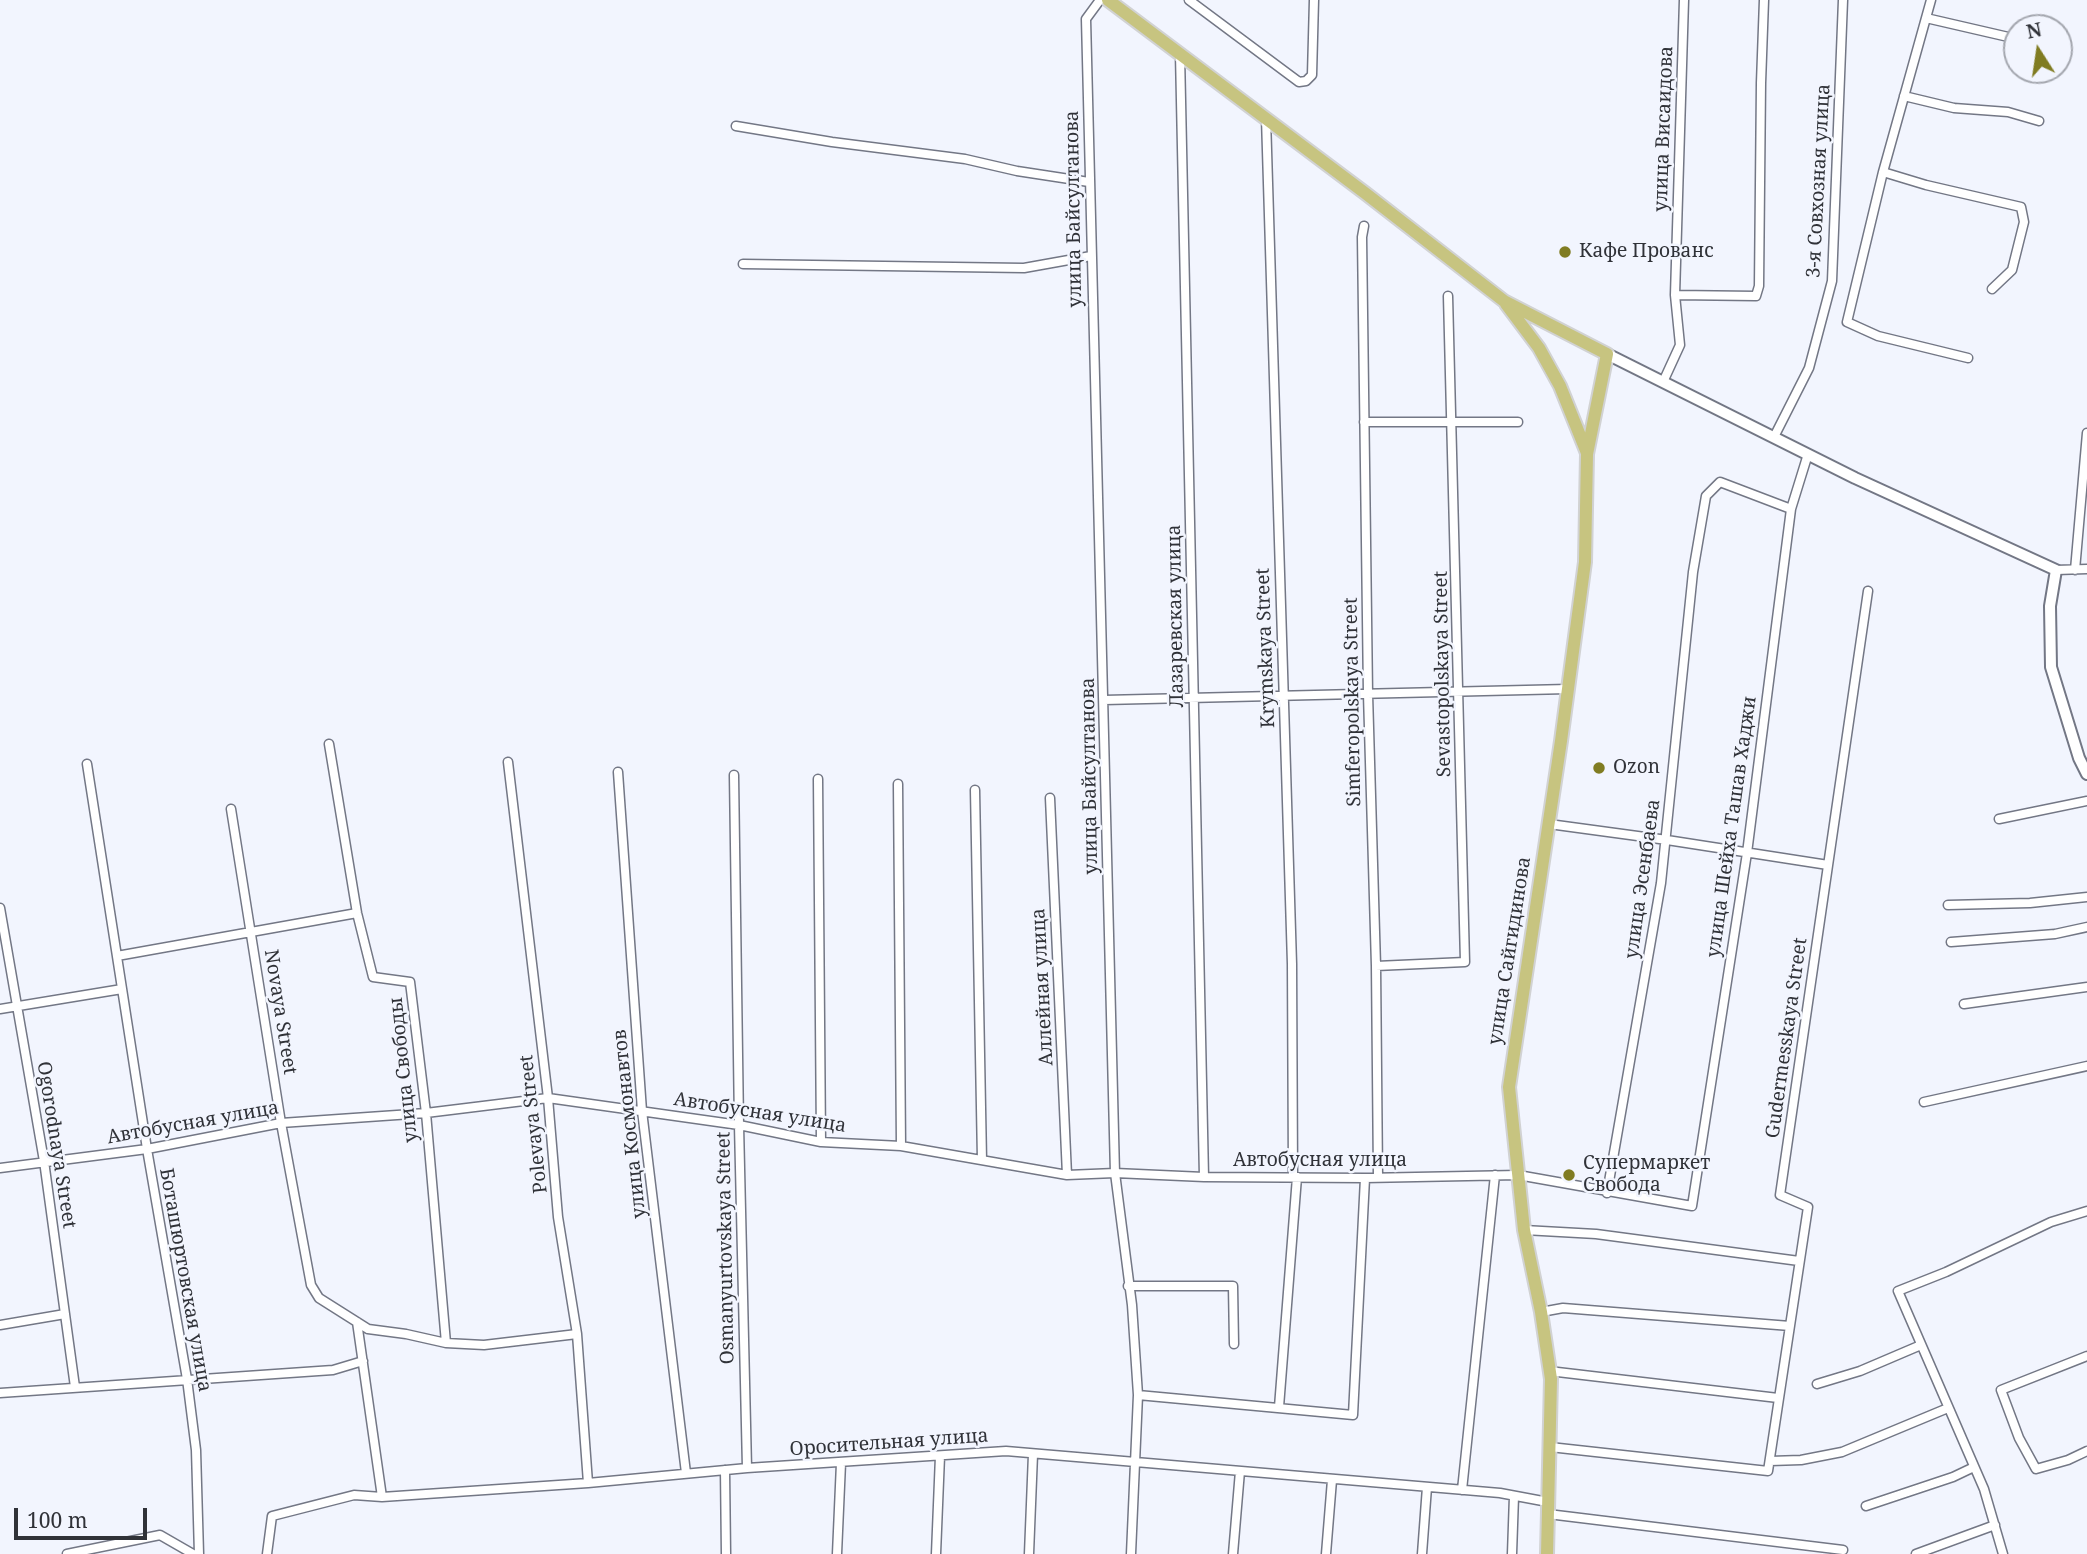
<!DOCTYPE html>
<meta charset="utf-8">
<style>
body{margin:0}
#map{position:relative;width:2087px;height:1554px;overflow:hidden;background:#f2f5fe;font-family:"Noto Serif",serif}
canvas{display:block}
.north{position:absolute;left:2003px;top:14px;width:70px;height:70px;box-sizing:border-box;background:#f2f5fe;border:2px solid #a4a7af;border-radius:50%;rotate:348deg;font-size:19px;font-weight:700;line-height:28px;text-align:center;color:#303238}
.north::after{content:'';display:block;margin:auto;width:24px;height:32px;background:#807c22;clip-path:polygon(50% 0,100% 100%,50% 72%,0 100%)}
.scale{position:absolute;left:14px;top:1508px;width:133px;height:32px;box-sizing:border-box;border:4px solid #303238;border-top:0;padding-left:9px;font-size:21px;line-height:24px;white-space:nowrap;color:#303238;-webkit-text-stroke:5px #f2f5fe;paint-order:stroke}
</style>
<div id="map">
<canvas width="2087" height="1554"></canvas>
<div class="north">N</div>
<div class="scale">100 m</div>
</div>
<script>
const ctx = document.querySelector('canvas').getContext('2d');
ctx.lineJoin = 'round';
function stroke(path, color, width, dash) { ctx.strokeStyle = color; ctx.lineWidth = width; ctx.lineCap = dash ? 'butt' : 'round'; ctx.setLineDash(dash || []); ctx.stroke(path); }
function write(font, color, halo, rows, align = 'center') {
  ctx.font = font + ' "Noto Serif",serif'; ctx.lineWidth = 5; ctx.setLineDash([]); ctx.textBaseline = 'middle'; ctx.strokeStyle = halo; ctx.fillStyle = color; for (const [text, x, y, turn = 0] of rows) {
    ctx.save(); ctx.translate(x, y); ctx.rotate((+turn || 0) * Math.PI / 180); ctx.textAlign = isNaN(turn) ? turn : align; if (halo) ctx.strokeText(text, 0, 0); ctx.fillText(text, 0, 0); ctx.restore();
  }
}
const minor = new Path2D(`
 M1100 0 1086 19 1115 1173 1132 1305 1138 1395 1131 1554
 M1189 0 1299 82 1306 81 1312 75 1314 0
 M1931 0 1883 172 1847 322 1878 336 1968 358
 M1926 18 2017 39
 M1180 54 1204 1177
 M1904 96 1954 108 2008 112 2039 121
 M1266 118 1292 964 1293 1177
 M736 126 832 142 965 159 1017 171 1089 182
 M1883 172 1926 185 2021 207 2024 222 2012 270 1992 289
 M1364 226 1362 237 1368 694 1376 966 1378 1177
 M743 264 1024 268 1091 256
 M1675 295 1756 296 1759 286 1761 83 1764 0
 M1663 382 1680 345 1675 295 1684 0
 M1364 422H1518
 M1774 437 1809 368 1832 281 1843 0
 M2056 570 2087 569
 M2075 570 2087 433
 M1104 700 1568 689
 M329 744 357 913 373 977 410 982 426 1113 446 1343
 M508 762 548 1098 558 1217 577 1334 588 1483
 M87 764 147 1149 187 1379 196 1450 199 1554
 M618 772 642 1111 686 1473
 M734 775 739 1125 747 1468
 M818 779 821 1142
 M898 784 901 1146
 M975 790 982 1160
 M1050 798 1067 1175
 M231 809 281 1123 311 1285 319 1298 368 1329 406 1334 446 1343 484 1345 577 1334
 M1999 819 2087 801
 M1549 824 1667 840 1828 865
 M1948 905 2030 903 2087 897
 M0 908 44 1161 75 1387
 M1951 942 2055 934 2087 927
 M117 956 357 913
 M1376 966 1465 962 1448 296
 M1964 1004 2087 987
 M0 1009 122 989
 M1924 1102 2087 1066
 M0 1168 147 1149 281 1123 426 1113 548 1098 739 1125 821 1142 901 1146 1067 1175 1115 1173 1204 1177 1365 1178 1518 1175 1692 1206 1747 853 1791 509 1808 454
 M1607 1193 1661 883 1693 572 1706 496 1720 482 1791 509
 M1524 1230 1596 1234 1799 1261
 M1128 1286H1233L1234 1344
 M1541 1312 1563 1308 1790 1326
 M357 1322 382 1497
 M0 1325 65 1314
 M2087 1356 2001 1390 2019 1438 2036 1469 2068 1460 2087 1451
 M1549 1371 1778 1398
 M1817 1384 1860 1371 1921 1345
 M0 1393 333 1370 363 1361
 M1138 1395 1353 1415 1365 1178
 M1279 1407 1297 1177
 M1550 1447 1768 1471 1808 1207 1780 1195 1868 591
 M1770 1461 1801 1460 1842 1452 1948 1408
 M725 1470 726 1554
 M1462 1490 1495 1175
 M1866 1506 1953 1477 1974 1467
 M1548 1514 1843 1550
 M67 1554 160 1535 193 1554
 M267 1554 272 1516 354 1495 382 1497 588 1483 747 1468 1006 1451 1500 1493 1548 1502
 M837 1554 841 1463
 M936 1554 940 1456
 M1029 1554 1033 1454
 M1233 1554 1240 1471
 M1326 1554 1332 1480
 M1422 1554 1427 1487
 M1512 1554 1514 1496
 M1916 1554 1995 1525
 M2003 1554 1984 1489 1898 1291 1946 1272 2051 1222 2087 1211`);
const secondary = new Path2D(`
 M1607 354 1855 478 2056 570 2050 606 2051 667 2079 758 2087 774`);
const primary = new Path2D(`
 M1108 0 1365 193 1504 301 1607 354 1587 454 1585 562 1561 741 1509 1087 1524 1230 1541 1312 1551 1379 1547 1554
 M1506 304 1539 348 1560 386 1587 453`);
stroke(minor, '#737785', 11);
stroke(secondary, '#737785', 14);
stroke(primary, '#d1d2d3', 16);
stroke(minor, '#fff', 8);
stroke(secondary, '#fff', 10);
stroke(primary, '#c7c480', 12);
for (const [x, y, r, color] of [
 [1565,252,7,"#807c22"],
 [1599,768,7,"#807c22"],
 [1569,1175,7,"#807c22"]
]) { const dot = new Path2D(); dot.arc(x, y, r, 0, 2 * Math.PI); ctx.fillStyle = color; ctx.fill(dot); stroke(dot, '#f2f5fe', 2.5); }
write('19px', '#303238', '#f2f5fe', [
 ["улица Висаидова",1664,129,-88],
 ["3-я Совхозная улица",1819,181,-87],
 ["улица Байсултанова",1074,209,-91],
 ["Лазаревская улица",1176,616,-91],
 ["Krymskaya Street",1266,648,-92],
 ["Sevastopolskaya Street",1443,674,-91],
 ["Simferopolskaya Street",1353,702,-91],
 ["улица Байсултанова",1090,776,-91],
 ["улица Шейха Ташав Хаджи",1732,827,-82],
 ["улица Эсенбаева",1643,879,-82],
 ["улица Сайгидинова",1510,951,-81],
 ["Аллейная улица",1043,987,-93],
 ["Novaya Street",280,1012,81],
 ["Gudermesskaya Street",1787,1038,-82],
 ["улица Свободы",404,1070,-96],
 ["Автобусная улица",760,1113,9],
 ["Автобусная улица",193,1123,-10],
 ["Polevaya Street",534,1124,-96],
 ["улица Космонавтов",630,1124,-96],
 ["Ogorodnaya Street",56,1145,81],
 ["Автобусная улица",1320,1161],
 ["Osmanyurtovskaya Street",726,1248,-91],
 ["Боташюртовская улица",185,1280,80],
 ["Оросительная улица",889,1443,-4]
]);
write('19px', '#303238', '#f2f5fe', [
 ["Кафе Прованс",1579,252],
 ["Ozon",1613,768],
 ["Супермаркет",1583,1164],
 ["Свобода",1583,1186]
], 'left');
</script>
